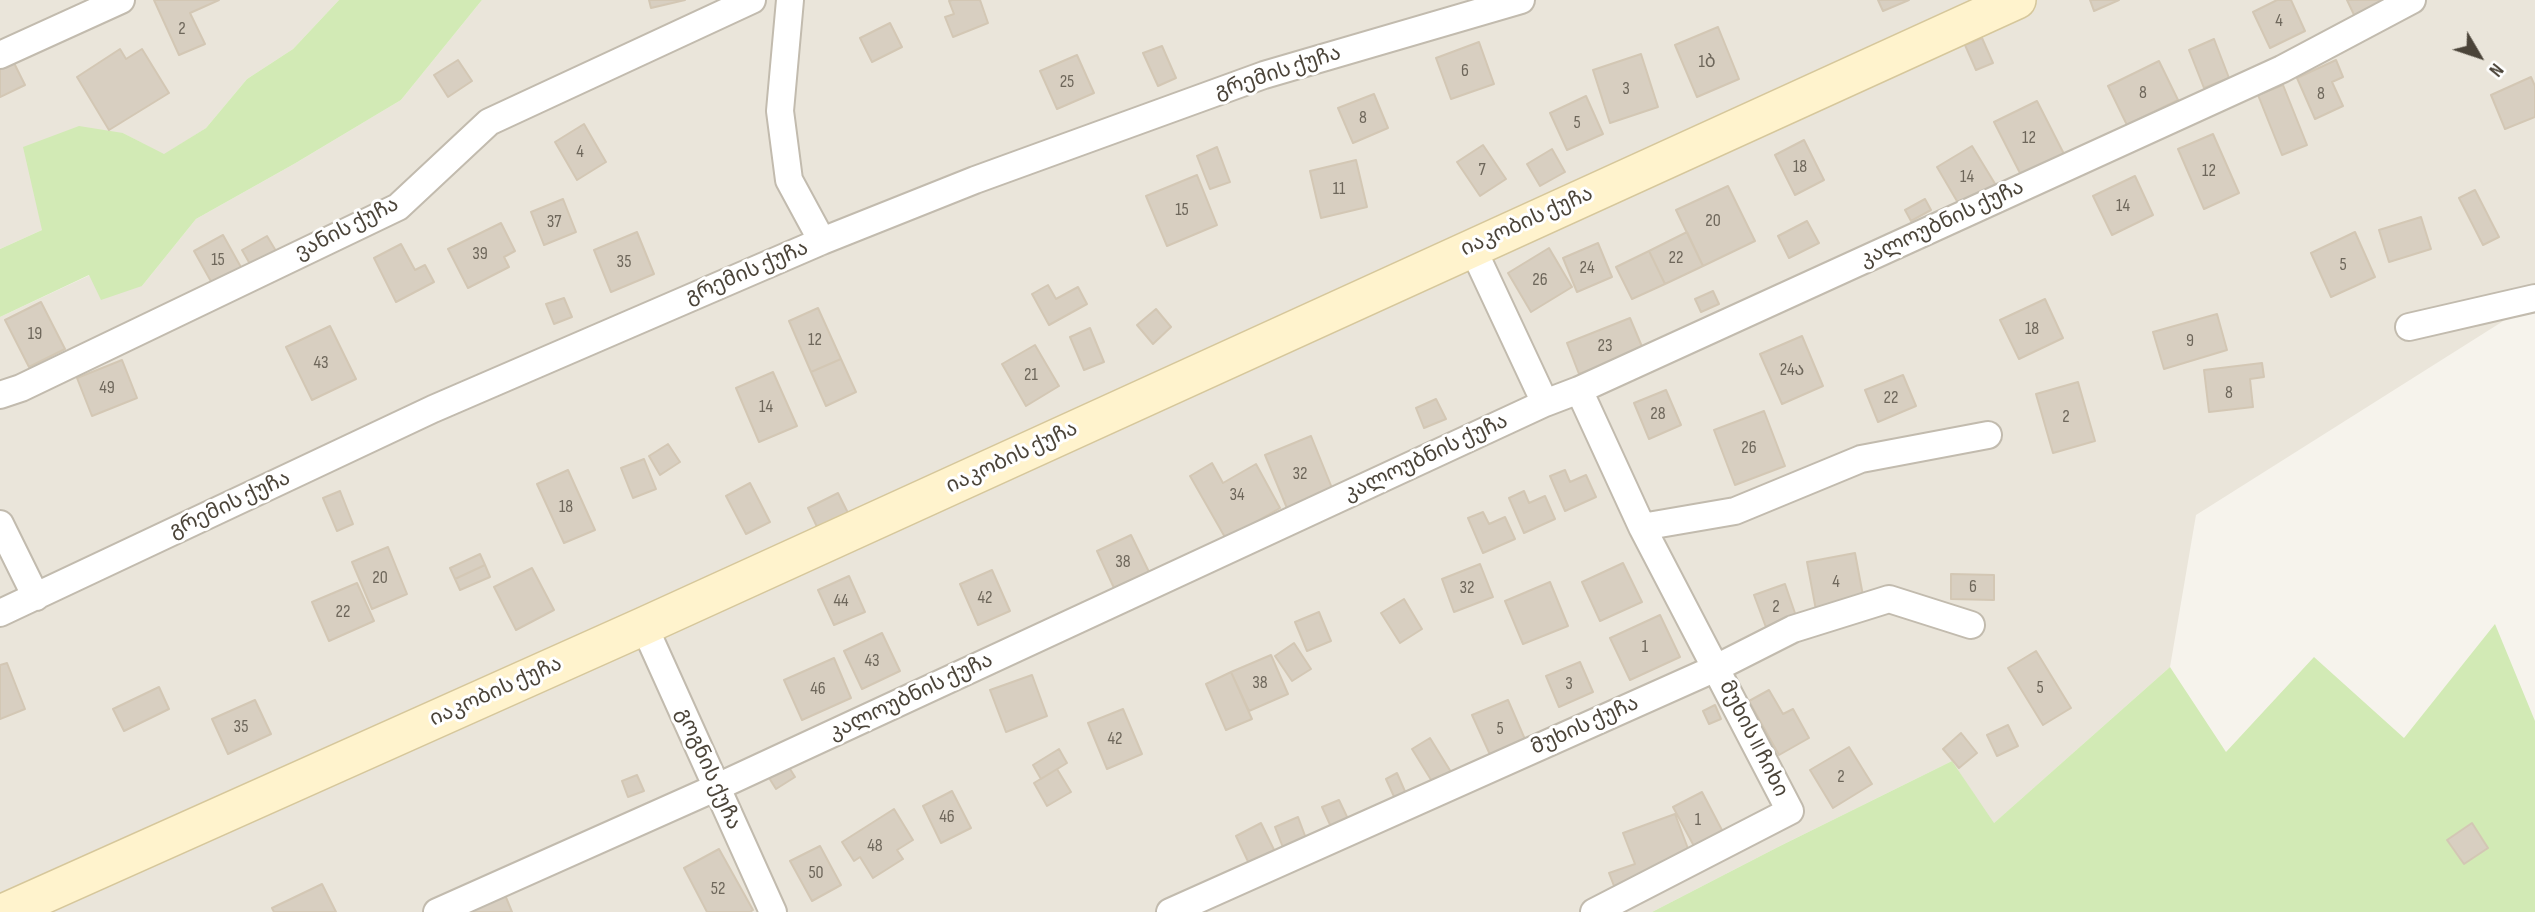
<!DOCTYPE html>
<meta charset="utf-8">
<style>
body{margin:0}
#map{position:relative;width:2535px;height:912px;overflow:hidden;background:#f6f3ec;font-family:"Sofia Sans Condensed",sans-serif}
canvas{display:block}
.north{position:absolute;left:2444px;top:21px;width:70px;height:70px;-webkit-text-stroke:5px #fff;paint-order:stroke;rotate:129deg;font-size:19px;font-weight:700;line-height:28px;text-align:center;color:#4b4439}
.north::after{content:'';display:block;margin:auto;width:24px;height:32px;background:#4b4439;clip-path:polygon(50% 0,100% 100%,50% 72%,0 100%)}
</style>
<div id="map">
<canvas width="2535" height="912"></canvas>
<div class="north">N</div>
</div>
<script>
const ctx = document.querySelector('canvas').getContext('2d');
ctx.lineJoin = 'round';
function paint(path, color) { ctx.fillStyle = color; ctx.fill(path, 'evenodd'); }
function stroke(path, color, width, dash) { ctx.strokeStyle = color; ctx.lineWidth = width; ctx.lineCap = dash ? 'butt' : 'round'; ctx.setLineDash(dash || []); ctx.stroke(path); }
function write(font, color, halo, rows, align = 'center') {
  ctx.font = font + ' "Sofia Sans Condensed","Noto Sans Georgian",sans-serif'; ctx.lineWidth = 6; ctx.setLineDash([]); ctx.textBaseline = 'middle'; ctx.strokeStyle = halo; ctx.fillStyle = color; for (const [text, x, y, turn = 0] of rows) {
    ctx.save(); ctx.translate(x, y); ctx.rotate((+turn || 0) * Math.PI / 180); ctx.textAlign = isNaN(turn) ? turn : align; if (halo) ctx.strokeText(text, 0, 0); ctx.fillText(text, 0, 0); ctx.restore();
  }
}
paint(new Path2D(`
 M0 0H339L293 49 247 79 206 128 164 155 123 133 42 230 0 249Z
 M482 0H2535V301L2196 515 2170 667 1993 824 1952 761 1778 847 1652 912H0V317L90 275 142 286 196 219 294 164 401 100Z`), '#eae5da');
paint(new Path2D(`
 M339 0H482L401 100 294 164 196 219 142 286 101 300 89 275 0 317V249L42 230 23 147 79 126 123 133 164 154 206 128 247 79 293 49Z
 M2495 624 2535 721V912H1652L1778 847 1952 761 1994 823 2170 667 2226 752 2314 657 2404 738Z`), '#d2eab5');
const building = new Path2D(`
 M154 0H219L190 13 205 44 179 55Z
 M649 0H685L651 8Z
 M952 0H980L988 23 953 37 945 17 954 14 949 1Z
 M1878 0H1909L1883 11Z
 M2090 0H2119L2094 11Z
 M2277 0H2291L2305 31 2270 48 2253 12Z
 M2347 0H2392L2356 19Z
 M890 23 902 47 872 62 860 38Z
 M1718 27 1739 79 1697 97 1675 45Z
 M1982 38 1993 63 1976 70 1965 45Z
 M2214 39 2229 78 2204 88 2189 50Z
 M1479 42 1494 84 1451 99 1436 58Z
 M1162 46 1176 78 1158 86 1143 53Z
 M120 49 126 59 142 49 169 93 109 130 77 77Z
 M1641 54 1658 107 1610 123 1593 70Z
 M10 55 25 85 0 97V60Z
 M1077 55 1094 93 1057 109 1040 71Z
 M458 60 472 81 448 97 434 75Z
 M2336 60 2343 77 2332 82 2343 106 2315 119 2297 78Z
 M2159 61 2178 100 2127 125 2108 86Z
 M2531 77 2535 86V117L2505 129 2491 95Z
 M2283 85 2307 145 2282 155 2258 95Z
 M1374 94 1388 128 1353 143 1338 108Z
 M1586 96 1603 134 1567 150 1550 113Z
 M2037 101 2064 154 2021 175 1994 122Z
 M584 124 606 162 577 180 555 142Z
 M2213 134 2239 193 2204 209 2178 149Z
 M1804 140 1824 180 1795 195 1775 155Z
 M1483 145 1506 179 1480 196 1457 162Z
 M1972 146 1997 187 1961 208 1937 167Z
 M1217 147 1230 182 1210 189 1197 156Z
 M1552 149 1565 172 1540 186 1527 164Z
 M1356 160 1367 207 1321 218 1310 171Z
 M1197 175 1217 225 1167 246 1146 196Z
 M2135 176 2153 215 2112 235 2093 196Z
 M1728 186 1755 241 1703 266 1676 210Z
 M2475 190 2499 237 2483 245 2459 198Z
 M563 199 576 232 544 245 531 212Z
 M1925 199 1931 210 1911 221 1905 210Z
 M2421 217 2431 249 2389 262 2379 230Z
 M1807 221 1819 243 1789 258 1778 236Z
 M501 223 515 251 504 257 509 267 468 288 448 249Z
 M637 232 654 274 611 292 594 250Z
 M1687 232 1703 266 1665 284 1649 251Z
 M2355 232 2375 277 2331 297 2311 253Z
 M223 235 242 269 213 285 194 251Z
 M267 236 279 256 254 271 242 250Z
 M1598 243 1612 277 1577 292 1563 258Z
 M401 244 415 270 425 265 434 282 396 302 374 258Z
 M1549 248 1572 287 1531 312 1508 273Z
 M1649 251 1665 284 1632 299 1616 267Z
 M1048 285 1056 299 1078 287 1087 304 1049 325 1032 294Z
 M1713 291 1719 304 1701 312 1695 299Z
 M564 298 572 317 554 324 546 304Z
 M2045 299 2063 338 2019 359 2000 320Z
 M41 302 65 349 29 367 5 320Z
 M818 308 841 359 811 372 789 321Z
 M1156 309 1171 327 1153 344 1137 325Z
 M2217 314 2227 350 2164 369 2153 332Z
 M1630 318 1643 349 1579 374 1567 343Z
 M330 326 356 379 312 400 286 347Z
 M1090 328 1104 362 1084 370 1070 337Z
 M1802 336 1823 386 1782 404 1760 354Z
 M1035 345 1059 386 1026 406 1002 364Z
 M841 359 856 392 826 406 811 372Z
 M122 360 137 398 92 416 77 378Z
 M2262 363 2264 377 2250 379 2253 407 2209 412 2204 370Z
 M773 372 797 426 759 442 736 388Z
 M1903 375 1916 406 1878 422 1865 390Z
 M2078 382 2095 441 2053 453 2036 394Z
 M1666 390 1681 425 1649 439 1634 403Z
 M1436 399 1446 419 1424 428 1416 408Z
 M1764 411 1785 466 1735 485 1714 430Z
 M1311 436 1334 493 1289 513 1265 455Z
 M668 444 680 462 660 475 649 456Z
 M644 459 656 489 633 498 621 468Z
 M1212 463 1223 483 1256 464 1280 508 1226 539 1190 476Z
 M568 470 595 530 564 543 537 484Z
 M1565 470 1570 482 1586 475 1596 497 1565 511 1550 476Z
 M750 483 770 522 746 534 726 496Z
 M340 491 353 524 337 531 323 498Z
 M1524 491 1529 503 1545 496 1555 519 1524 533 1509 498Z
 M838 493 850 517 819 531 808 508Z
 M1483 512 1489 524 1505 517 1515 539 1483 553 1468 518Z
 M1131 535 1149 572 1114 588 1097 551Z
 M388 547 407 594 372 609 352 562Z
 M1855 553 1864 601 1816 610 1807 562Z
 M480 554 485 565 455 579 450 568Z
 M1623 563 1642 602 1600 621 1582 582Z
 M1480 564 1493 597 1454 612 1442 579Z
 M485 565 490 577 460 590 455 579Z
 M532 568 554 610 516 630 494 587Z
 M992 570 1010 611 978 625 960 584Z
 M1951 574 1994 575V600L1951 599Z
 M849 576 865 612 834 625 818 590Z
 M1550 582 1568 626 1523 644 1505 601Z
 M357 583 374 621 329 641 312 602Z
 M1785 584 1797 619 1767 630 1754 595Z
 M1404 599 1422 629 1400 643 1381 613Z
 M1319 612 1331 641 1307 651 1295 622Z
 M1660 615 1680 657 1630 680 1610 638Z
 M882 633 900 671 862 689 844 651Z
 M1294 643 1311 669 1292 681 1275 656Z
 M2036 651 2071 708 2043 725 2008 668Z
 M1271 655 1288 694 1249 711 1231 672Z
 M834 658 851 698 802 720 784 680Z
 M1580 662 1593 692 1559 707 1546 676Z
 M7 663 25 709 0 719V665Z
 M1231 672 1252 719 1226 730 1206 684Z
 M1032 675 1047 716 1006 732 990 690Z
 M159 687 169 709 124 731 113 709Z
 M1769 690 1783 714 1793 709 1809 738 1779 755 1749 701Z
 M255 700 271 734 228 754 212 719Z
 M1508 700 1527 744 1492 759 1472 715Z
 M1715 705 1721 719 1709 724 1703 711Z
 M1123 709 1142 754 1107 769 1088 723Z
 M2008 725 2018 746 1997 756 1987 735Z
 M1961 733 1977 753 1959 768 1943 749Z
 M1430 738 1451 772 1433 783 1412 749Z
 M1849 747 1872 784 1833 808 1810 770Z
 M1059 749 1067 763 1041 779 1033 765Z
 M785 761 795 777 776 789 766 773Z
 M1057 769 1071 792 1047 806 1034 783Z
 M1397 773 1407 796 1396 801 1386 779Z
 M637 775 644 791 628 797 622 781Z
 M952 791 971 828 941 843 923 806Z
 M1702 792 1723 832 1695 848 1673 807Z
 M1339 800 1349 821 1332 829 1322 807Z
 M894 809 913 840 897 850 903 859 873 878 860 857 854 861 842 842Z
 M1675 814 1693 862 1616 891 1609 873 1635 864 1623 833Z
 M1298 817 1307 841 1284 850 1275 827Z
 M1261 823 1278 858 1252 870 1236 836Z
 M2472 823 2488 848 2464 864 2447 840Z
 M820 846 841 885 812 901 790 861Z
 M719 849 753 910 750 912H707L684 868Z
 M322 884 336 912H274L272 908Z
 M505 895 512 912H465Z`);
paint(building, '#d8cfc1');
stroke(building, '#d3c7b4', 2);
const street = new Path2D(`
 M790 0 780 111 789 180 822 241
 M0 55 121 0
 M1472 247 1545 403
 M2409 327 2535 298
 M1579 390 1642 527 1790 811 1594 912
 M0 395 21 388 398 207 489 122 752 0
 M0 524 36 597
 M1642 527 1735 511 1861 459 1988 435
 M0 613 433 409 822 241 975 180 1264 75 1521 0
 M644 626 773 912
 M437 912 715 788 1545 403 1579 390 2282 69 2412 0
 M1170 912 1716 668 1793 629 1889 599 1971 625`);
const secondary = new Path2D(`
 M5 912 644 626 2017 0`);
stroke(street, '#c2bbae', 30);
stroke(secondary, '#d6c79b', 40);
stroke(street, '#fff', 26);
stroke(secondary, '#fff3cd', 37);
write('18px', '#6e675b', null, [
 ["4",2279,21],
 ["2",182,29],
 ["1ბ",1707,62],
 ["6",1465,71],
 ["25",1067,82],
 ["3",1626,89],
 ["8",2143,93],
 ["8",2321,94],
 ["8",1363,118],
 ["5",1577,123],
 ["12",2029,138],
 ["4",580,152],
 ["18",1800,167],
 ["7",1482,170],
 ["12",2209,171],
 ["14",1967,177],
 ["11",1339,189],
 ["14",2123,206],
 ["15",1182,210],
 ["20",1713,221],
 ["37",554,222],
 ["39",480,254],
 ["22",1676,258],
 ["15",218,260],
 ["35",624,262],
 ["5",2343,265],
 ["24",1587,268],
 ["26",1540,280],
 ["18",2032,329],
 ["19",35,334],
 ["12",815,340],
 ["9",2190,341],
 ["23",1605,346],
 ["43",321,363],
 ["24ა",1792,370],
 ["21",1031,375],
 ["49",107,388],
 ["8",2229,393],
 ["22",1891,398],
 ["14",766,407],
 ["28",1658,414],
 ["2",2066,417],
 ["26",1749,448],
 ["32",1300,474],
 ["34",1237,495],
 ["18",566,507],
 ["38",1123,562],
 ["20",380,578],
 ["4",1836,582],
 ["6",1973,587],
 ["32",1467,588],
 ["42",985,598],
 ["44",841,601],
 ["2",1776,607],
 ["22",343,612],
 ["1",1645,647],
 ["43",872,661],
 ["38",1260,683],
 ["3",1569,684],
 ["5",2040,688],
 ["46",818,689],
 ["35",241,727],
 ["5",1500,729],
 ["42",1115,739],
 ["2",1841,777],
 ["46",947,817],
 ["1",1698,820],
 ["48",875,846],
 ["50",816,873],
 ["52",718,889]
]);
write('21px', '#4b4439', '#fff', [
 ["გრემის ქუჩა",1278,73,-18],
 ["იაკობის ქუჩა",1527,222,-24],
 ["კალოუბნის ქუჩა",1942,224,-25],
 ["ვანის ქუჩა",347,229,-27],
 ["გრემის ქუჩა",747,273,-23],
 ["იაკობის ქუჩა",1012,458,-25],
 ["კალოუბნის ქუჩა",1426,458,-25],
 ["გრემის ქუჩა",230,505,-25],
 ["იაკობის ქუჩა",496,692,-24],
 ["კალოუბნის ქუჩა",911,697,-25],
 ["მუხის ქუჩა",1585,726,-24],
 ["მუხის II ჩიხი",1753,739,63],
 ["გოგნის ქუჩა",708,769,66]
]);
</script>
